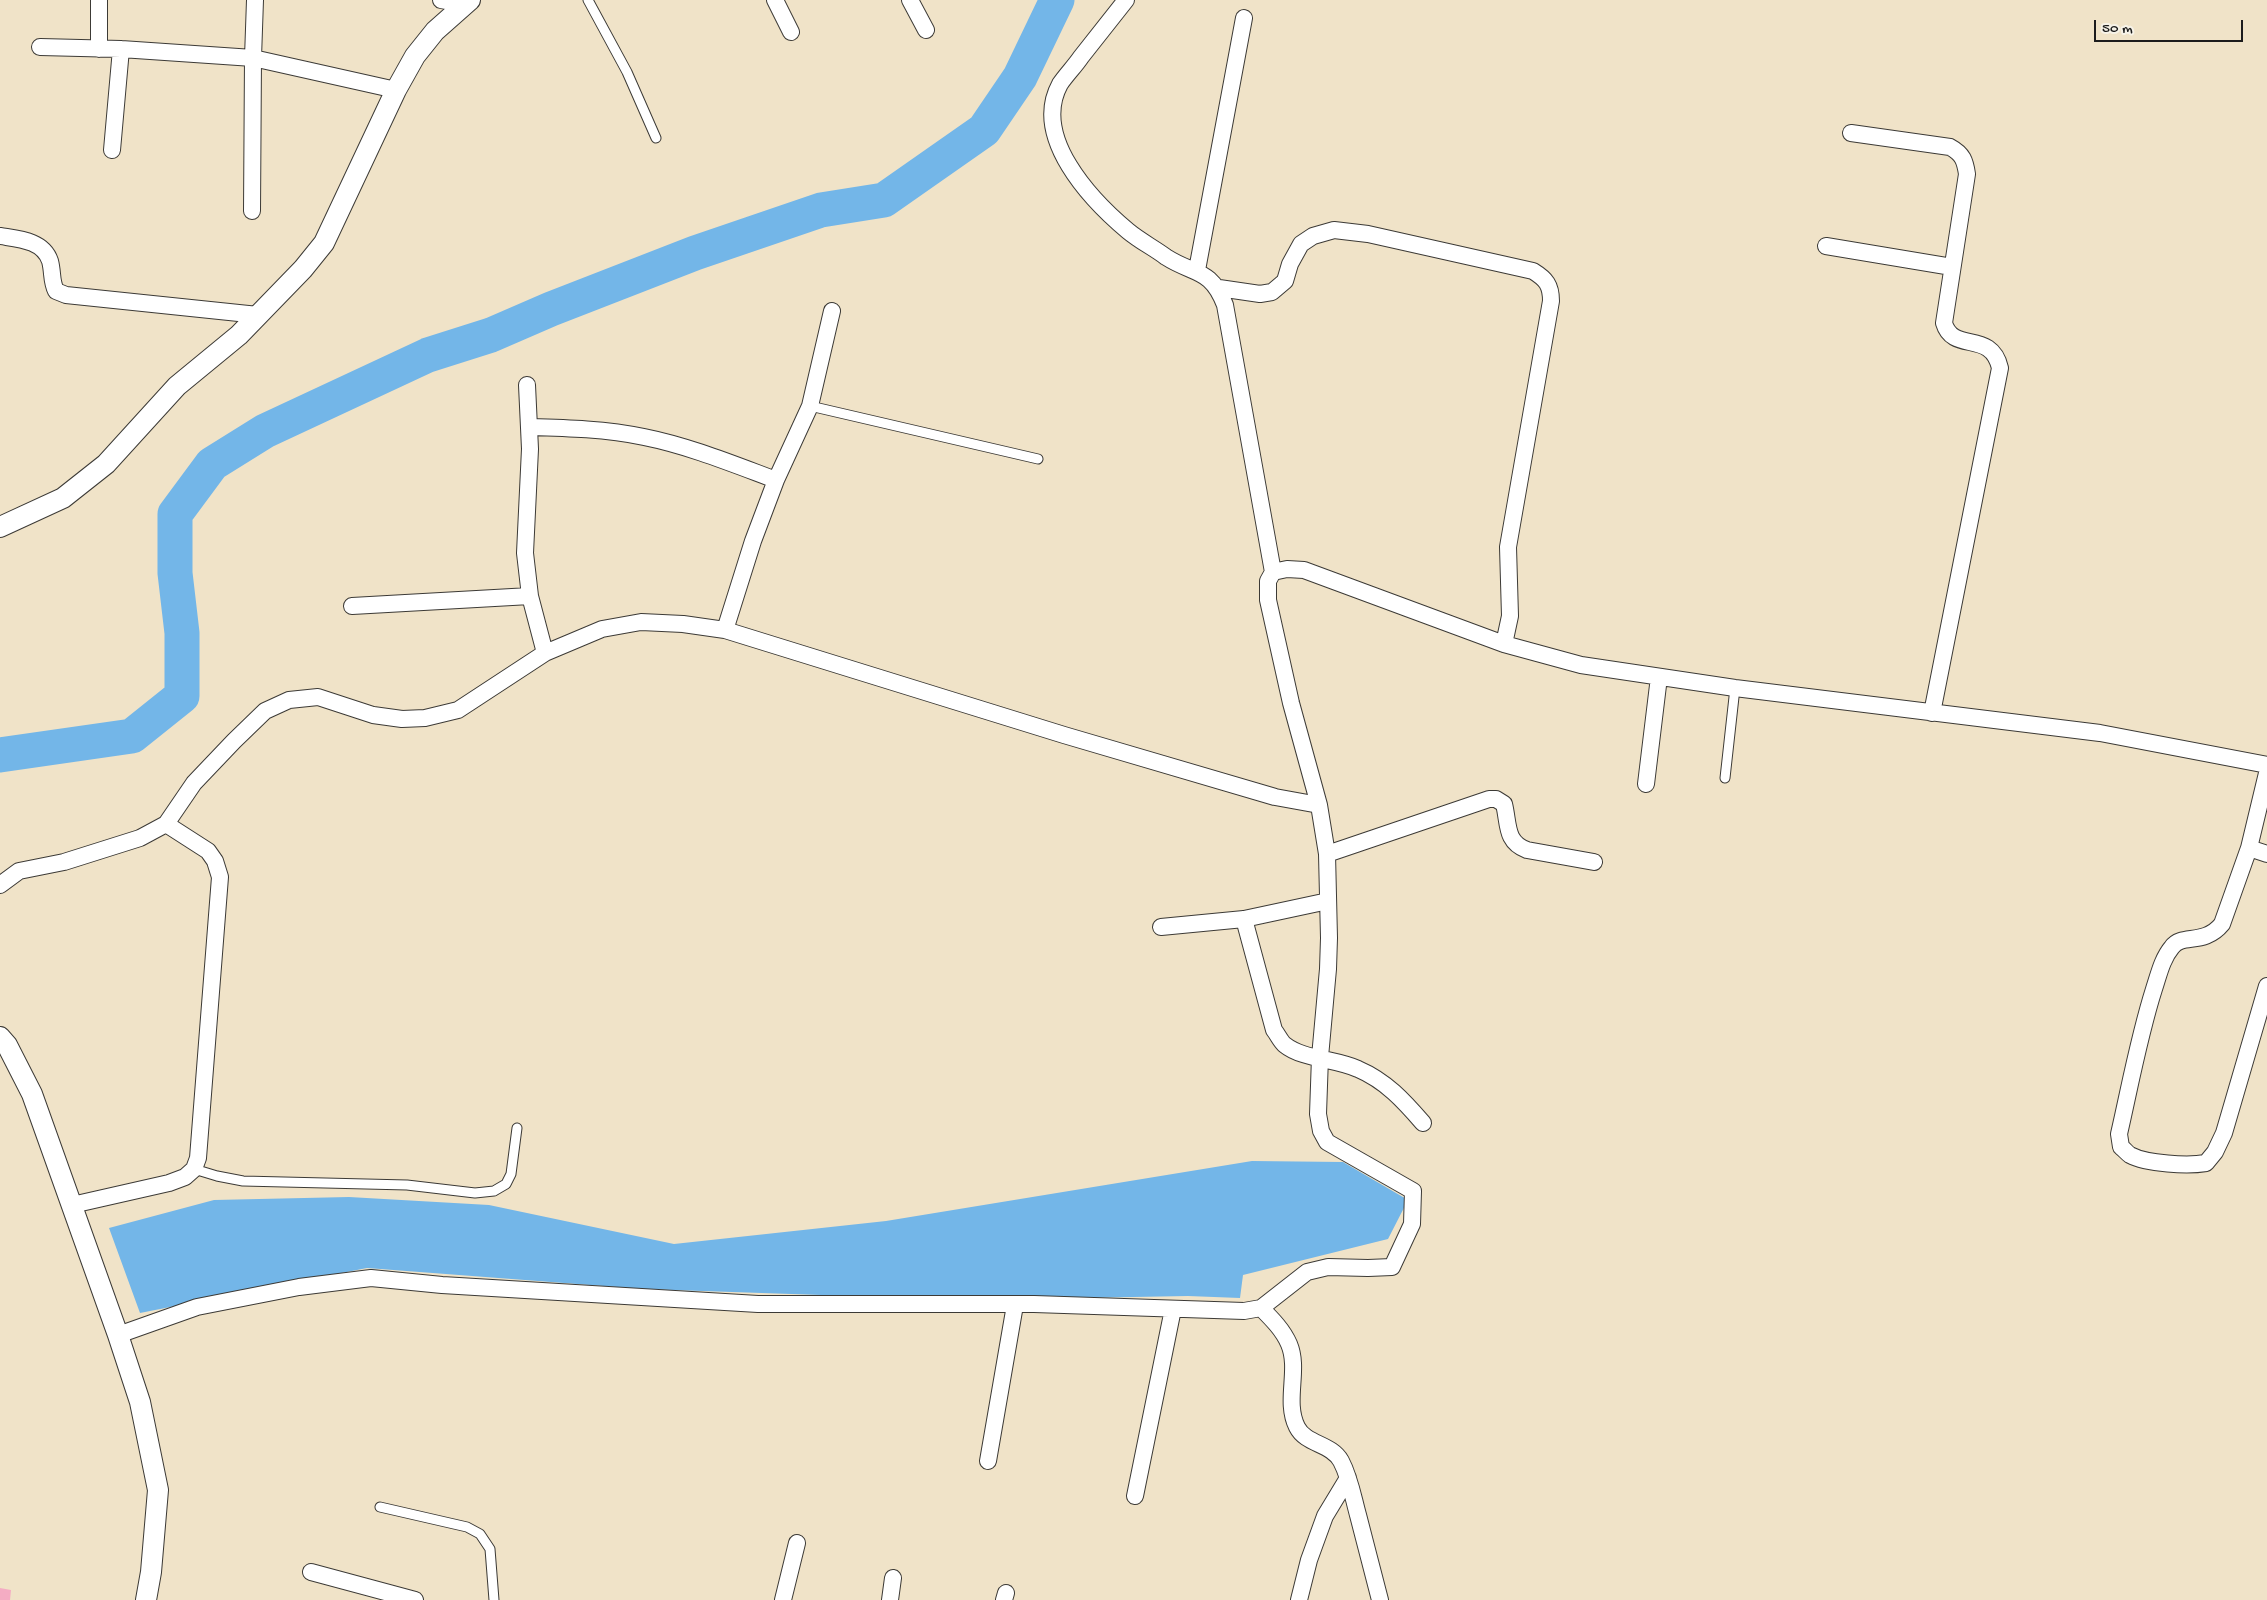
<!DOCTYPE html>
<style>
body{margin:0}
#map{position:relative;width:2267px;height:1600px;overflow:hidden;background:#f0e3c8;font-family:"Gochi Hand",sans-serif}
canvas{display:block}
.scale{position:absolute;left:2094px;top:20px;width:149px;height:22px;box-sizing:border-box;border:2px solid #1c1c1c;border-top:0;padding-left:6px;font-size:15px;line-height:18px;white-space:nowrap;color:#1c1c1c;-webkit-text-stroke:4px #f7f3e8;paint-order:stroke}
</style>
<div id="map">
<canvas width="2267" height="1600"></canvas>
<div class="scale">50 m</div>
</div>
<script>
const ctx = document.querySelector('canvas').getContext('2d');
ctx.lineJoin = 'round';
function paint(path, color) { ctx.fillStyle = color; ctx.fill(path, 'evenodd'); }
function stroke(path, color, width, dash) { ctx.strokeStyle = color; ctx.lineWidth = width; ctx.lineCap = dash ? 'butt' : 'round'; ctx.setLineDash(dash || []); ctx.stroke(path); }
paint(new Path2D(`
 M1252 1161 1343 1162 1408 1200 1388 1239 1243 1275 1240 1298 1188 1296 969 1300 643 1289 367 1268 140 1313 109 1228 214 1200 349 1197 489 1205 674 1244 886 1221Z`), '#73b6e8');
stroke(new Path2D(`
 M0 755 132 736 182 696V633L175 573V514L212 464 265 431 428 355 491 335 551 309 695 253 821 210 884 200 984 130 1020 77 1057 0`), '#73b6e8', 35);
paint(new Path2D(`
 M0 1588 11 1590 10 1600H0Z`), '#f4acc3');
const service = new Path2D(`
 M588 0 627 72 656 138
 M810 406 1038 459
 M1725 778 1735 688
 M194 1169 217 1176 243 1181 407 1185 475 1193 494 1191 506 1184 511 1174 517 1128
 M380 1507 467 1527 480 1534 490 1549 494 1600`);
const minor = new Path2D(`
 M255 0 253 58 396 90
 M441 0 464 4
 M775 0 791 32
 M910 0 926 30
 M1126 0C1111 19 1096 38 1081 57 1075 66 1066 75 1060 84 1031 137 1091 200 1128 231 1140 241 1154 248 1166 257 1194 275 1211 268 1225 305L1273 572
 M40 47 121 49 253 58 252 211
 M99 49V0
 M1851 133 1950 147C1963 154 1965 161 1967 174L1944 323C1953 354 1991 329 2000 368L1932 713
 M112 150 121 49
 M0 236C18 239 43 240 50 261 53 272 51 281 56 291L66 295 258 315
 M1826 246 1952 267
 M1197 270 1244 18
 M1219 288 1260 294 1272 292 1285 281 1290 264 1301 244 1313 236 1334 230 1368 234 1533 271C1546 279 1551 285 1551 301L1508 547 1510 616 1504 644
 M527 385 530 449 525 553 530 596 545 653
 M529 427C567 428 606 429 644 437 689 446 733 464 776 480
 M352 606 530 596
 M725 630 753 541 776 480 810 406 832 311
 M2267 773 2249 848 2222 924C2204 946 2182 933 2172 947 2162 959 2159 974 2154 989 2139 1036 2130 1086 2119 1134L2121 1147C2124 1149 2127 1153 2130 1155 2147 1164 2188 1166 2206 1163L2215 1152 2224 1133 2267 986
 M1646 784 1659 677
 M2249 848 2267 854
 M1327 854 1489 799H1496L1504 804C1509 824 1505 842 1527 850L1594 862
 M0 885 19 871 64 862 140 838 166 824 194 783 234 741 265 711 289 700 318 697 373 715 402 719 425 718 458 710 545 653 602 629 641 622 683 624 725 630 1064 735 1275 797 1319 805 1291 703 1268 600V581L1273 572 1287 569 1304 570 1504 644 1581 665 1735 688 2100 733 2267 765
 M1244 919 1274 1030C1278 1035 1281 1042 1285 1045 1302 1059 1337 1059 1358 1069 1386 1081 1404 1101 1423 1123
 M1161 927 1244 919 1328 901
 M72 1205 169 1183 185 1177 194 1169 198 1158 220 877 215 861 208 851 166 824
 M1261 1308C1272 1319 1283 1330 1289 1344 1300 1370 1284 1401 1297 1427 1306 1445 1331 1443 1341 1461 1350 1478 1353 1497 1358 1515 1365 1543 1373 1572 1380 1600
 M118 1335 197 1307 299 1287 371 1278 442 1285 758 1304H1034L1244 1311 1261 1308 1307 1272 1328 1267 1368 1268 1392 1267 1412 1224 1413 1191 1327 1142 1321 1131 1318 1114 1320 1057 1328 969 1329 938 1327 854 1319 805
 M988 1461 1015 1305
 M1135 1496 1173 1309
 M311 1572 415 1600
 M783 1600 797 1543
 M890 1600 893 1578
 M1004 1600 1006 1593
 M1299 1600 1309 1560 1325 1516 1348 1478`);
const tertiary = new Path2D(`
 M0 527 63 498 106 464 177 386 239 335 303 269 324 243 396 90 415 56 435 31 470 0
 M0 1037 7 1045 32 1094 118 1335 140 1402 158 1490 151 1572 146 1600`);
stroke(service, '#3c3a36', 11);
stroke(minor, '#3c3a36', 18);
stroke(tertiary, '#3c3a36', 22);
stroke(service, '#fff', 9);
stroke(minor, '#fff', 16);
stroke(tertiary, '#fff', 20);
</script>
